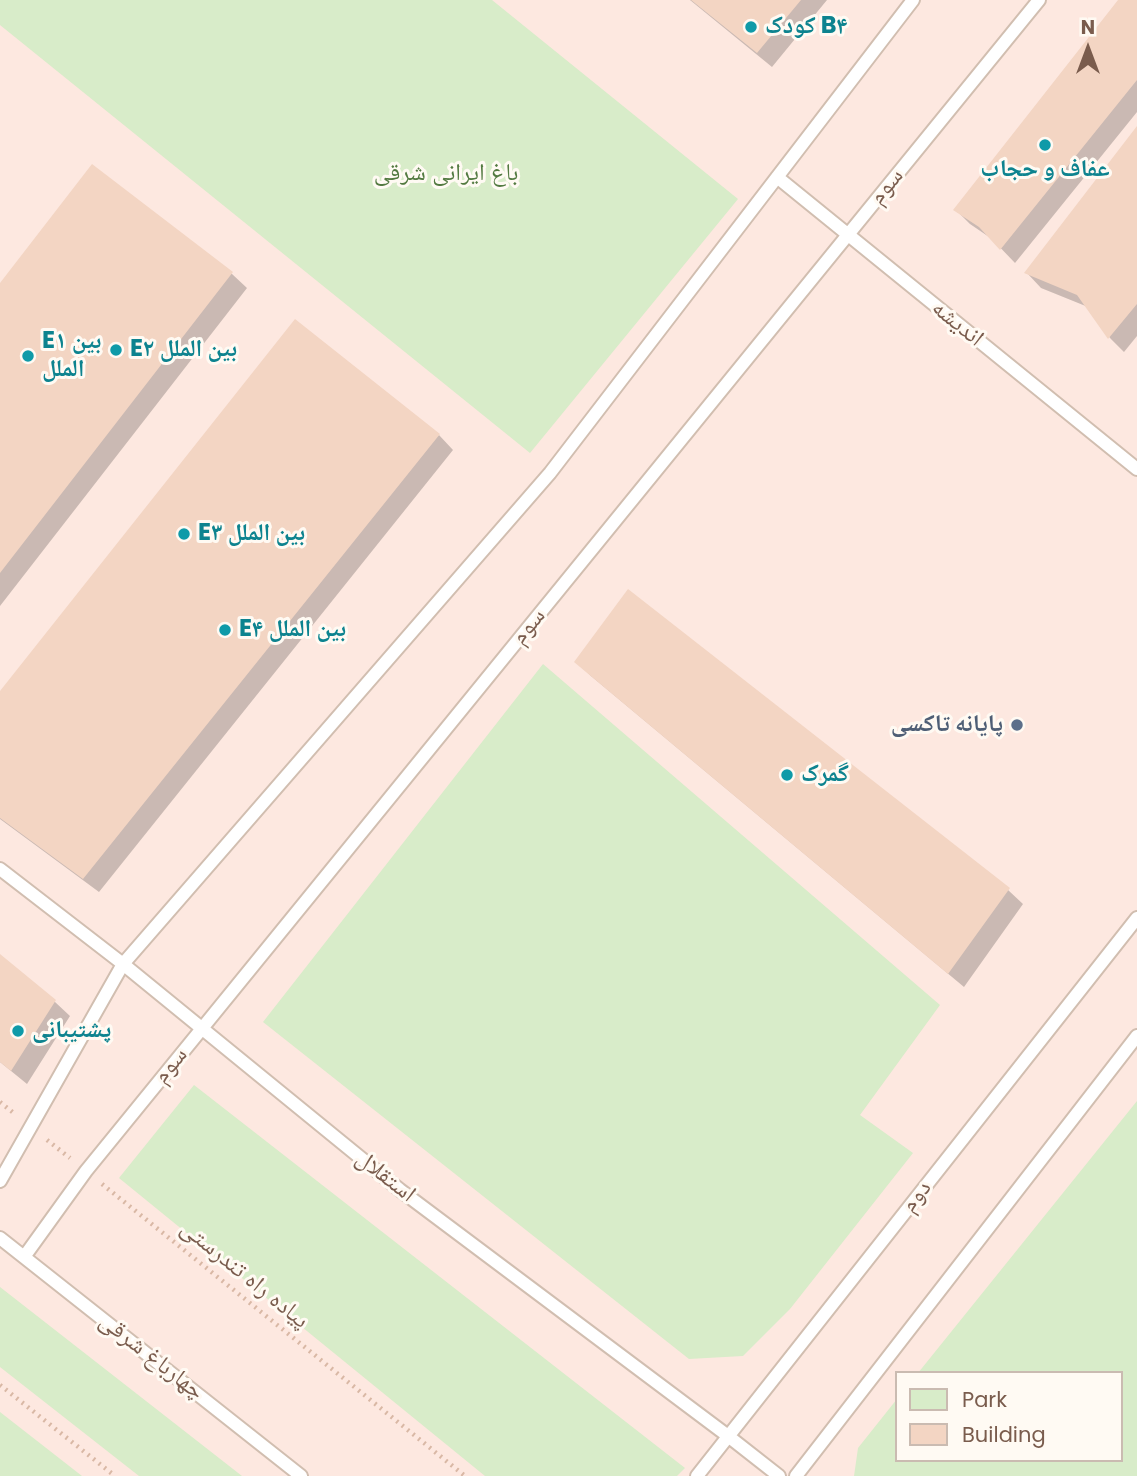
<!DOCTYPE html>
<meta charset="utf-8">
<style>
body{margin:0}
#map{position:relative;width:1137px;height:1476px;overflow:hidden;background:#fdf6ec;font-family:Poppins,sans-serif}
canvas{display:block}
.legend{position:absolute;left:895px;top:1371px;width:228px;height:91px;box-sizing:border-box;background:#fffaf3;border:2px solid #cabbb1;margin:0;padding:9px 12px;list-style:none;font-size:21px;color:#7a5c4d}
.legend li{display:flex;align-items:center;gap:14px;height:35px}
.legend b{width:35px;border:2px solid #cabbb1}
.north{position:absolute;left:1053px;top:14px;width:70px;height:70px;-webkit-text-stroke:5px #fffaf3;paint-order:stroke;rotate:0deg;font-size:19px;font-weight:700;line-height:28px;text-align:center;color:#7a5c4d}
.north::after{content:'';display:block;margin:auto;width:24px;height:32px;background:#7a5c4d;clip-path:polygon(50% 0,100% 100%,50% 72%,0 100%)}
</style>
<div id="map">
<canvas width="1137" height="1476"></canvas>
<ul class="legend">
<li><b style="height:19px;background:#d8ecc9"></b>Park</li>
<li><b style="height:19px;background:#f3d5c3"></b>Building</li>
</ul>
<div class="north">N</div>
</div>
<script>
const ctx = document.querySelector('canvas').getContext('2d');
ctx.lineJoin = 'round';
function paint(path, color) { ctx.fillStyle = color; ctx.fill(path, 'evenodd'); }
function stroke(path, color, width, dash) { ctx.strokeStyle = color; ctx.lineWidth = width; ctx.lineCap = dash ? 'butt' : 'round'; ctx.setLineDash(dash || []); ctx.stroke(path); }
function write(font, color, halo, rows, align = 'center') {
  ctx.font = font + ' Poppins,"Noto Naskh Arabic",sans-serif'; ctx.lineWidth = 6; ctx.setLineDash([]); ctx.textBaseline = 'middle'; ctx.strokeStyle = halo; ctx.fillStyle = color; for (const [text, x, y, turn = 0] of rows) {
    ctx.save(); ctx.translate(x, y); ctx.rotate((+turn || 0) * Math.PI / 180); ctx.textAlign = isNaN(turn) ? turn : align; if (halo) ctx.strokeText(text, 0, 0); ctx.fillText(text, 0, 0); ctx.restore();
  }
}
paint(new Path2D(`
 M0 0H1137V1476H0ZM897 1373H1121V1460H897Z`), '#fde8e0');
paint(new Path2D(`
 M0 0H492L738 199 530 453 0 25Z
 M543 664 940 1005 860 1115 913 1153 790 1309 743 1356 689 1359 263 1022Z
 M194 1085 685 1468 677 1476H485L119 1178Z
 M1137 1101V1476H854L858 1448 897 1399V1460H1121V1373H918Z
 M0 1287 242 1476H139L0 1367Z
 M0 1412 82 1476H0Z`), '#d8ecc9');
paint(new Path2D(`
 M690 0H827L772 67Z
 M1120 0H1137V112L1015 263 992 239 970 224 956 210Z
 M1137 129V336L1124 352 1110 338 1088 307 1041 288 1027 273Z
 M92 166 232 274 247 288 0 606V286Z
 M439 435 453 450 99 892 0 819V694Z
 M576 662 1008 890 1023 904 964 987 591 676Z
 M0 956 55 1002 70 1016 27 1084 0 1062Z`), '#0003');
paint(new Path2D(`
 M691 0H801L757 53Z
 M1118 0H1137V80L1000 250 979 227 953 210Z
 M1137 126V304L1108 339 1077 295 1024 273Z
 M92 164 233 272 0 573V283Z
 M295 319 440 434 83 879 0 818V691Z
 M628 589 1010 888 948 974 574 662Z
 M0 954 56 1000 11 1071 0 1062Z`), '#f3d5c3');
const service = new Path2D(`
 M777 177 1137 469
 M0 869 123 964 400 1190 728 1436 779 1476
 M0 1181 123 964 550 473 913 0
 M0 1238 301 1476
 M24 1257 86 1171 1039 0
 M697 1476 1137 918
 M796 1476 1137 1036`);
stroke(service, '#d1beb0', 16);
stroke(new Path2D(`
 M0 1102 16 1115
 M47 1140 70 1158
 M102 1184 465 1476
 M0 1385 115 1476`), '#d9b8a5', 4.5, [2, 5]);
stroke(service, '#fff', 12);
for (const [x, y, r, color] of [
 [751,27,7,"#0f9aa8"],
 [1045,145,7,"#0f9aa8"],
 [116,350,7,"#0f9aa8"],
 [28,356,7,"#0f9aa8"],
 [184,534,7,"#0f9aa8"],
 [225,630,7,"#0f9aa8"],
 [1017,725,7,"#5c6f8a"],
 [787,775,7,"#0f9aa8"],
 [18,1031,7,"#0f9aa8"]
]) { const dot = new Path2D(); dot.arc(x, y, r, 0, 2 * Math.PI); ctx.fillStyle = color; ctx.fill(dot); stroke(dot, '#fffaf3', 2.5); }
write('bold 24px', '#0d838f', '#fffaf3', [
 ["کودک B۴",765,27],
 ["عفاف و حجاب",1045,170,"center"],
 ["E۱ بین",42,342],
 ["الملل",42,370],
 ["E۲ بین الملل",130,350],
 ["E۳ بین الملل",198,534],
 ["E۴ بین الملل",239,630],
 ["گمرک",801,775],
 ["پشتیبانی",32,1031]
], 'left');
write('24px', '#537a41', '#fffaf3', [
 ["باغ ایرانی شرقی",446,174]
]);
write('24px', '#7a5c4d', '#fffaf3', [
 ["سوم",887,187,-51],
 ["اندیشه",957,324,39],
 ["سوم",529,627,-51],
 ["سوم",171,1066,-51],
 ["استقلال",385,1177,38],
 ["دوم",917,1197,-52],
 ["پیاده راه تندرستی",244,1275,39],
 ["چهارباغ شرقی",151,1357,38]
]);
write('bold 24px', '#4e5e75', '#fffaf3', [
 ["پایانه تاکسی",1003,725]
], 'right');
</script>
